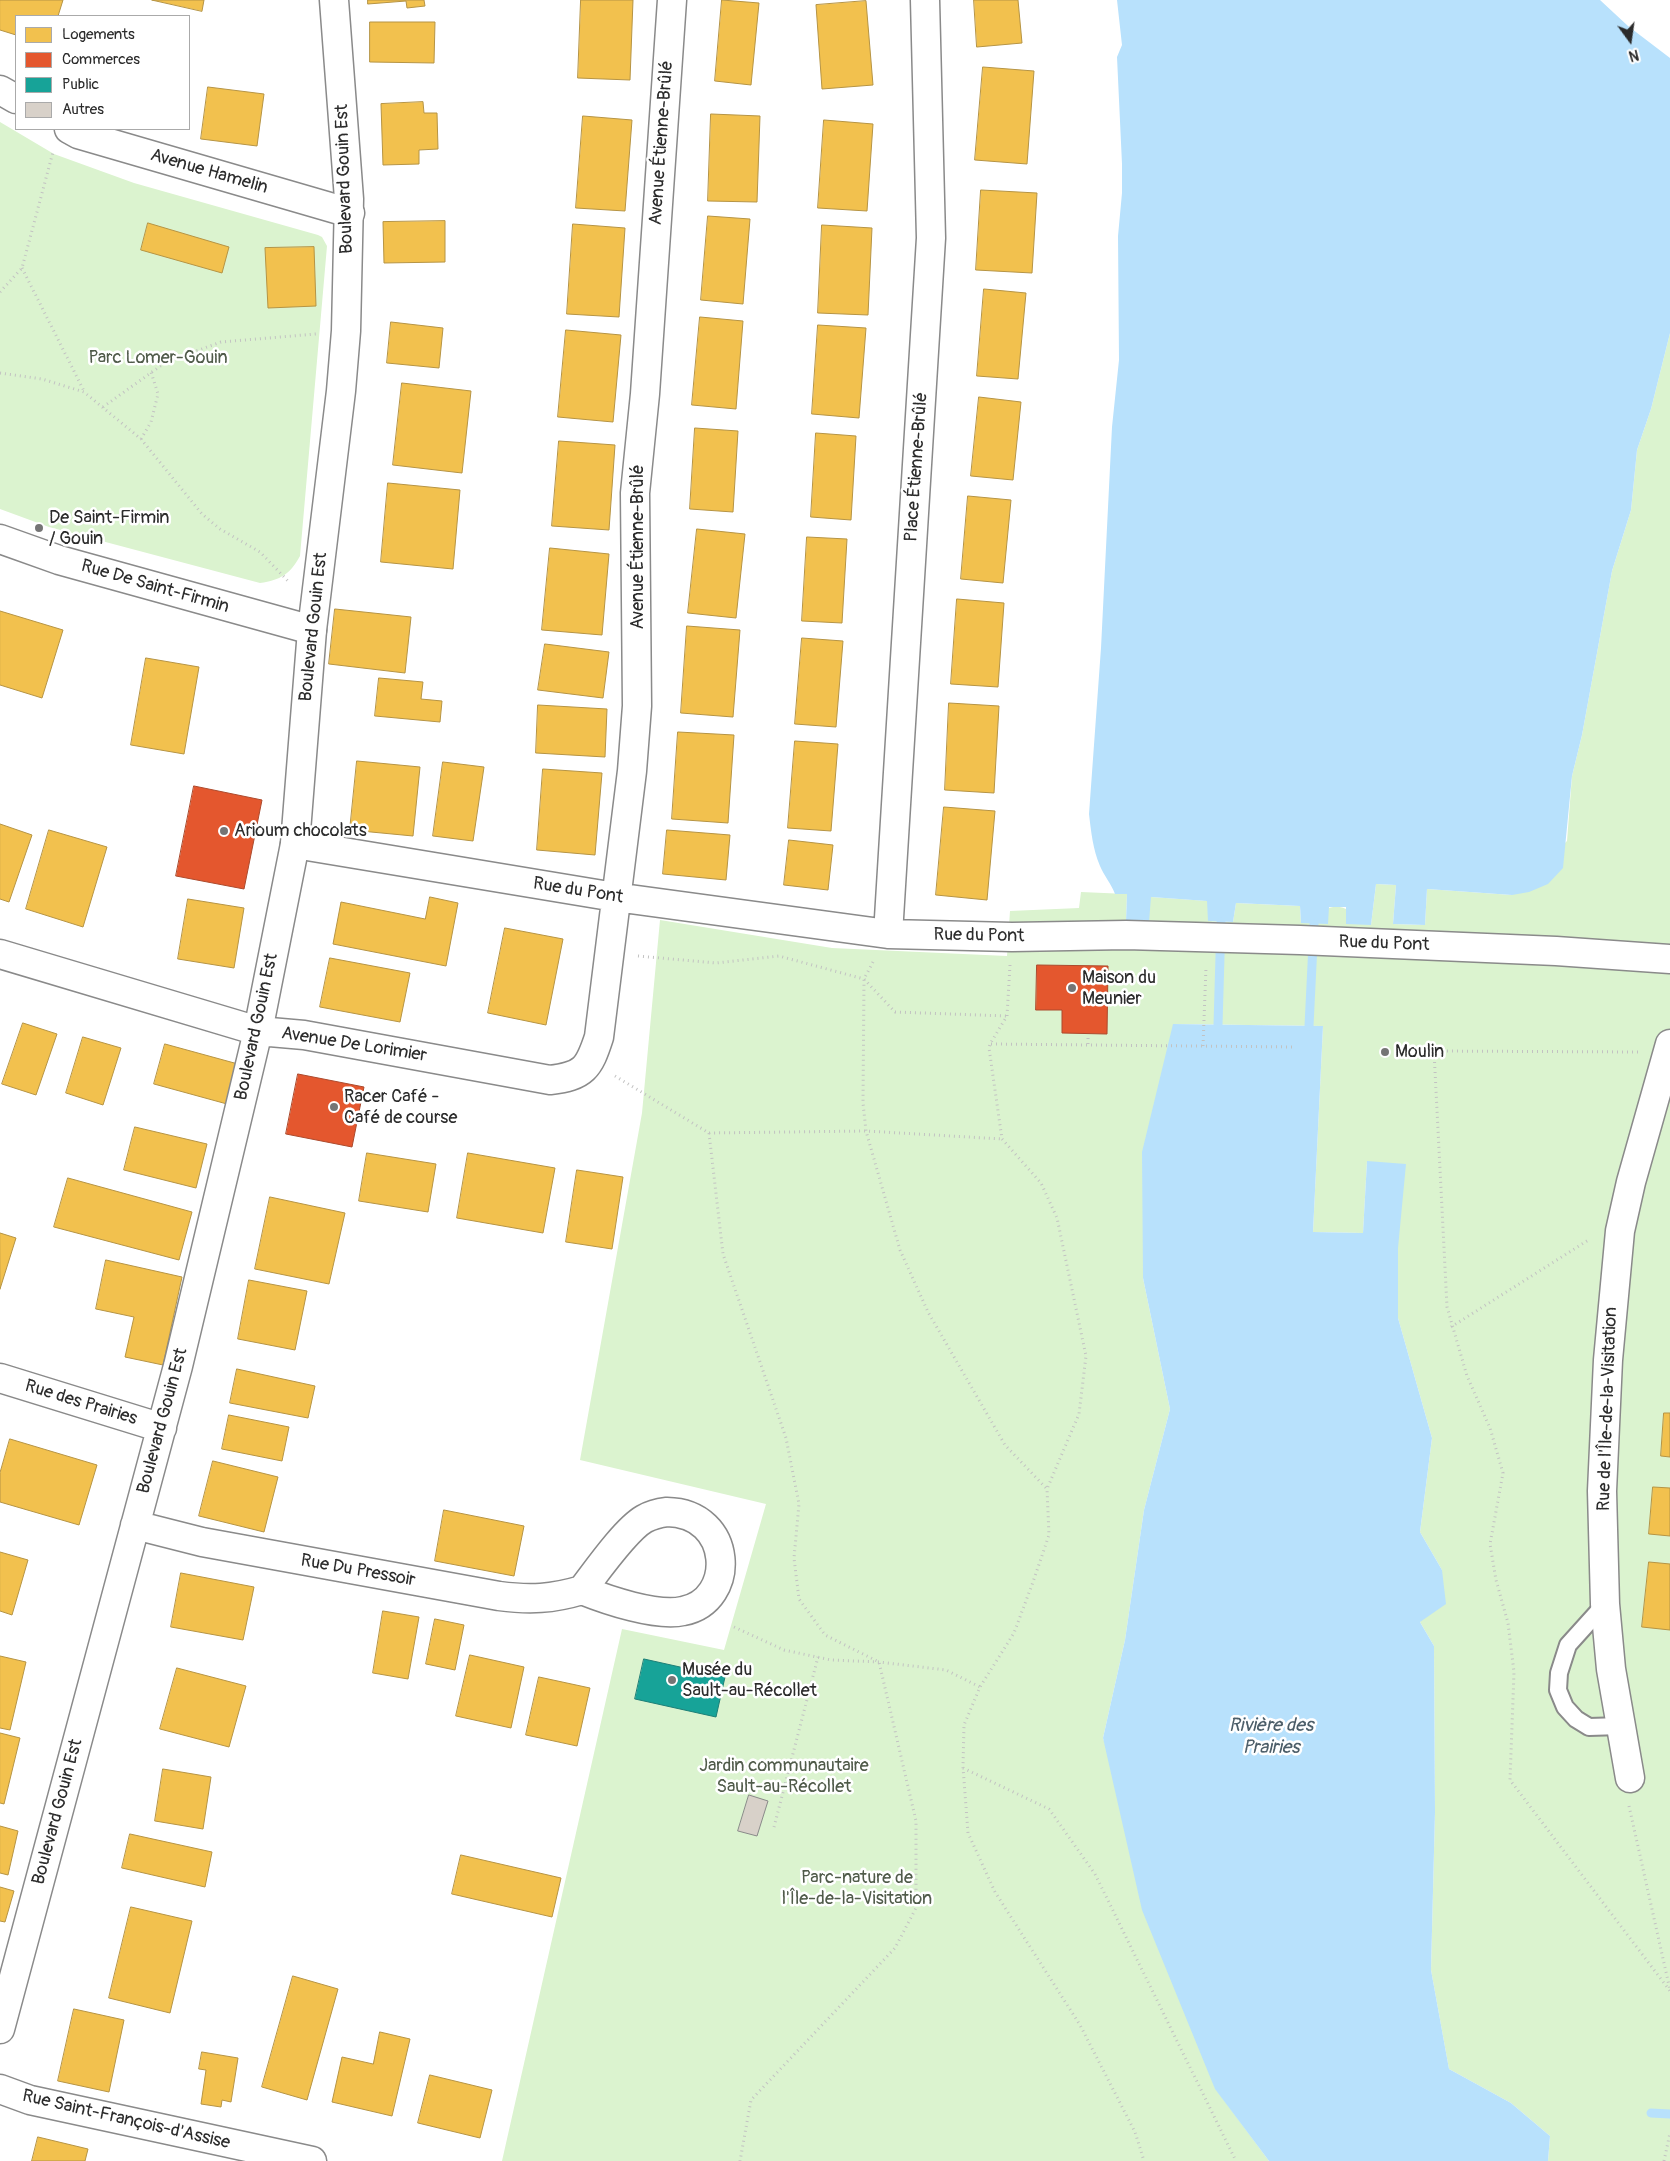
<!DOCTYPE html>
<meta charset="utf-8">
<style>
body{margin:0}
#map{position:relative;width:1670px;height:2161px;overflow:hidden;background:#fff;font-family:Pangolin,sans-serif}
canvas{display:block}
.legend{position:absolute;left:15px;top:15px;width:175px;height:115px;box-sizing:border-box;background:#fff;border:1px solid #aaa;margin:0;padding:6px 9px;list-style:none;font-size:15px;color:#2b2b2b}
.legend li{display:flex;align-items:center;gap:10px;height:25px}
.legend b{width:25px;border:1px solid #aaa}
.north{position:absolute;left:1605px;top:15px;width:50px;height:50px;-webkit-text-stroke:4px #fff;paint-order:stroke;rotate:166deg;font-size:14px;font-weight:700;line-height:20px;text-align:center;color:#2b2b2b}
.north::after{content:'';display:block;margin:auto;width:18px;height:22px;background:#2b2b2b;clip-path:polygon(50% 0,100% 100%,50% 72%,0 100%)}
</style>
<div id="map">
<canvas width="1670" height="2161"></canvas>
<ul class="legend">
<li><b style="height:14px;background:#f2c14e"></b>Logements</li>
<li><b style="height:14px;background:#e4572e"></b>Commerces</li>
<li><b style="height:14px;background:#17a398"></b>Public</li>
<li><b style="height:14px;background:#d8d1c9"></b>Autres</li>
</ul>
<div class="north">N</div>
</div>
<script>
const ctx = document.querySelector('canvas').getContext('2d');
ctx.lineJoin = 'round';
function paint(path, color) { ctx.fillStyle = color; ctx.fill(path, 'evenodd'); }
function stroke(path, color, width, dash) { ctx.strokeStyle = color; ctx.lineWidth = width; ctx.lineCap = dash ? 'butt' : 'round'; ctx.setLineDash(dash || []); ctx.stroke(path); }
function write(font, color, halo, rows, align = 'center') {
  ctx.font = font + ' Pangolin,sans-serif'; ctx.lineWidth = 5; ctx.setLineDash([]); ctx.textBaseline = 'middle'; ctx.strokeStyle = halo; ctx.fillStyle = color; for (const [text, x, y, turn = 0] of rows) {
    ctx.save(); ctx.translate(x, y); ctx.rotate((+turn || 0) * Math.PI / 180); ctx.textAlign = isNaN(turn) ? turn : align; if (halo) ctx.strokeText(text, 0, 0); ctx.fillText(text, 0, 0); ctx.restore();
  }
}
paint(new Path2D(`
 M0 122 54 154 134 183 318 235 322 237 327 246 300 556C290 574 281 580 260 583L49 527 0 509Z
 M1670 333V2161H1548L1550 2136 1511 2103 1449 2069 1431 1970 1435 1812 1434 1646 1420 1622 1442 1570 1420 1532 1432 1438 1398 1318V1248L1367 1161 1363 1233 1313 1232 1323 1026 1174 1024 1143 1278 1170 1409 1144 1510 1125 1640 1103 1738 1215 2088 1269 2161H502L622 1629 724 1650 766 1504 580 1460 642 1113 660 920 832 948 1007 956 1010 911 1079 908 1081 892 1127 894 1126 920 1151 897 1208 901V921L1233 922 1236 903 1300 906 1301 923C1337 902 1336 900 1371 925L1376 884 1396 885 1393 924 1425 925 1427 889 1512 895 1567 841 1572 776 1582 735 1612 571 1631 510 1637 450 1651 409Z`), '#dbf3cf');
paint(new Path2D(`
 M1117 0H1600L1628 26 1670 58V333L1651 409 1637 450 1631 510 1612 571 1582 735 1572 776 1563 868 1548 884 1529 892 1512 895 1427 889 1425 925 1393 924 1396 885 1376 884 1371 925 1346 924V907H1329L1328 924 1301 923 1300 906 1236 903 1233 922 1208 921 1207 901 1151 897 1149 922 1126 921 1127 894H1115C1111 883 1104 876 1100 866 1093 850 1091 831 1089 814L1101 648 1112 427 1119 360 1118 236 1122 193V164L1117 57 1122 45Z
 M1173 1024 1323 1026 1313 1232 1363 1233 1367 1161 1406 1164 1398 1248V1318L1432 1438 1420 1532 1442 1570 1446 1604 1420 1622 1434 1646 1435 1812 1431 1970 1449 2069 1511 2103 1550 2136 1548 2161H1269L1215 2089 1142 1910 1103 1738 1125 1640 1144 1510 1170 1409 1143 1278 1142 1152Z`), '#b8e1fc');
const homes = new Path2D(`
 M0 0H63L58 16H16V35L0 30Z
 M152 0H204L202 11Z
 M368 0H424L425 6 407 8 406 1 368 4Z
 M581 0H633L630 80 578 78Z
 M722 0 759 3 751 85 715 81Z
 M974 0H1018L1022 43 977 47Z
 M866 1 873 85 822 89 816 5Z
 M370 22H435L434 63 370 62Z
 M983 67 1034 71 1027 164 975 160Z
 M208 87 264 94 257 146 201 139Z
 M423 102 424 113H437L438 149 419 150V164L383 165 381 104Z
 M711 114 760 116 757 202 708 201Z
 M583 116 632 120 625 211 576 208Z
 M824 120 873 124 867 211 818 208Z
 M981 190 1037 193 1032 273 976 270Z
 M708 216 750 219 743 304 701 300Z
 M445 221V262L384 263 383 222Z
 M148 223 229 247 222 273 141 250Z
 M573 224 625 228 619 317 567 314Z
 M822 225 872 228 868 315 818 313Z
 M314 247 316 306 268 308 265 248Z
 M984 289 1026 293 1018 379 977 376Z
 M700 317 743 321 736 409 692 405Z
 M391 322 443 328 439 368 387 363Z
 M818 325 866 328 859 418 812 414Z
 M566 330 621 335 613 422 558 417Z
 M402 383 471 391 462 473 393 465Z
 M979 397 1021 402 1013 480 971 476Z
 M695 428 738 431 733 512 690 509Z
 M816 433 856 436 851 520 811 517Z
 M559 441 615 445 609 530 552 526Z
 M388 483 460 490 453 569 381 562Z
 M968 496 1011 500 1003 583 961 579Z
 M697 529 745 534 736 618 688 613Z
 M807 537 847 539 842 623 802 621Z
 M550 548 609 554 602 635 542 630Z
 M957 599 1004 603 998 687 951 684Z
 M335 609 411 617 405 673 329 664Z
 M0 611 63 630 42 698 0 685Z
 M687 626 740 630 733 717 681 713Z
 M802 638 843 641 836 727 795 724Z
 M545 644 609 652 603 698 538 690Z
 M146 658 199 667 184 754 131 745Z
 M379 678 423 682 421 699 442 701 440 722 375 716Z
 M949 703 999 706 994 793 945 790Z
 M538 705 607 709 605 757 536 753Z
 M678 732 734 735 728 823 672 819Z
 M795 741 838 744 831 831 788 828Z
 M357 761 420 767 413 836 350 830Z
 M443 762 484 767 473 841 433 836Z
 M543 769 602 773 595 855 537 850Z
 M944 807 995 811 987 900 936 895Z
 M0 824 32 835 9 902 0 899Z
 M49 830 107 847 83 927 26 909Z
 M667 830 730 835 726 880 663 874Z
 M789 840 833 845 828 890 784 885Z
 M430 897 458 903 446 966 333 944 341 902 425 919Z
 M188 899 244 908 234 968 178 959Z
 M505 928 563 939 546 1025 488 1013Z
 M330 958 410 973 400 1022 320 1007Z
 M23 1023 57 1034 36 1095 2 1084Z
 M83 1037 121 1048 103 1105 66 1093Z
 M165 1044 238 1064 227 1104 154 1084Z
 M135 1127 207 1144 196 1188 124 1170Z
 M367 1153 436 1164 428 1212 359 1201Z
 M468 1153 555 1168 543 1233 457 1218Z
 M577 1170 623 1177 612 1249 566 1242Z
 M68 1178 192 1212 179 1260 54 1227Z
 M270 1197 345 1213 329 1284 255 1269Z
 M0 1233 16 1238 0 1289Z
 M106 1260 182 1277 163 1365 125 1357 134 1317 96 1309Z
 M249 1280 307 1291 295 1350 238 1339Z
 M237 1369 315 1386 308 1418 230 1403Z
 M1664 1413H1670V1457L1661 1456Z
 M229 1415 289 1427 282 1461 222 1449Z
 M10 1439 97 1465 79 1525 0 1502V1473Z
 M213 1461 278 1477 264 1532 199 1516Z
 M1653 1487 1670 1488V1536L1649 1534Z
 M444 1510 524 1526 514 1576 435 1561Z
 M0 1552 28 1560 12 1615 0 1611Z
 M1649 1562 1670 1564V1630L1642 1627Z
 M181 1573 254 1587 243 1640 171 1627Z
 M383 1611 419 1617 408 1679 373 1673Z
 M435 1619 464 1625 455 1670 426 1664Z
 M470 1655 524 1667 511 1728 456 1716Z
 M0 1656 26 1662 10 1730 0 1728Z
 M177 1668 246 1686 229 1747 160 1729Z
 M539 1677 590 1688 577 1746 526 1735Z
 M0 1733 20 1738 4 1804 0 1803Z
 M163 1769 211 1777 203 1829 155 1821Z
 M0 1826 18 1831 8 1875 0 1873Z
 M130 1834 212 1852 205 1887 122 1868Z
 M461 1855 561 1878 552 1917 452 1894Z
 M0 1887 14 1891 5 1922 0 1921Z
 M131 1907 192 1921 170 2013 109 1998Z
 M293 1976 338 1989 307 2100 262 2087Z
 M74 2009 124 2020 109 2092 58 2081Z
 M380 2032 410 2039 392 2116 332 2102 342 2057 373 2064Z
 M202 2052 238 2058 231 2102 222 2100 221 2107 201 2104 206 2070 199 2069Z
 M430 2075 492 2090 480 2138 418 2123Z
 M38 2137 88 2149 85 2161H32Z`);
paint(homes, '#f2c14e');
stroke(homes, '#b69444', 1);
const shops = new Path2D(`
 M194 786 262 800 244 889 176 876Z
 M1037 965 1108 966 1107 1034 1062 1033V1010H1036Z
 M298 1074 364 1087 352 1147 286 1134Z`);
paint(shops, '#e4572e');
stroke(shops, '#ac4a2d', 1);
const public = new Path2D(`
 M644 1659 725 1677 716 1717 635 1699Z`);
paint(public, '#17a398');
stroke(public, '#1d7f77', 1);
stroke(new Path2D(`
 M1218 1025 1221 922
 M1309 1026 1314 924
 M1651 2113 1670 2114`), '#b8e1fc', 9);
const building = new Path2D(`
 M749 1795 768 1801 757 1836 738 1831Z`);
paint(building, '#d8d1c9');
stroke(building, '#8a8a8a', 1);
const service = new Path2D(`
 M1605 1604 1568 1645 1559 1673 1558 1690 1565 1707 1576 1719 1589 1727 1621 1726`);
const minor = new Path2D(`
 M0 90 16 99
 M69 129 78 134 350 213
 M0 539 59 560 312 630
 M295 844 615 897 888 934 1012 937 1126 935 1300 940 1556 951 1670 959
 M888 934 931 238 925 0
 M0 954 258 1031 304 1035 550 1080C584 1076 589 1068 599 1037L632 771 637 706 635 493 645 394 672 0
 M0 1378 162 1428
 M667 1512C734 1513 737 1601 683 1611 657 1617 607 1600 582 1590 596 1572 625 1530 644 1519 651 1515 659 1513 667 1512Z
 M135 1525 202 1542 499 1596C530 1600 552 1599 582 1590
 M1630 1778 1611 1669 1605 1604 1602 1491 1608 1360 1620 1231 1631 1182 1670 1044
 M0 2029 178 1366 258 1031
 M0 2089 30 2100 312 2161`);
const tertiary = new Path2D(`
 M258 1031 295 844 312 630 341 391 346 331 349 199 334 0`);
stroke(service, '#8a8a8a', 20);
stroke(minor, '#8a8a8a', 31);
stroke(tertiary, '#8a8a8a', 31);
stroke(new Path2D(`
 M22 268 84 391
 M0 292 22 268 53 152
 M0 373 42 379 84 392 141 439 202 514 220 529 260 552 288 581
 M103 407 166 362 221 342 316 334
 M141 439 151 422 158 394 151 372
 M638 956 716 963 779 956 864 979 895 1012 1007 1016
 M873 962 864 979 863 1103 866 1131 900 1250 928 1312 1005 1445 1047 1489 1049 1535 1033 1582 1014 1633 980 1687 964 1725 963 1767 968 1833 995 1892 1080 2025 1135 2132 1144 2161
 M1010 965 1007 1016 990 1044 989 1048 1002 1139 1041 1183 1057 1218 1086 1356 1079 1414 1047 1489
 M991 1044 1295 1047
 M1088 1044V1034
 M1203 1046 1206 967
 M1638 1052 1434 1051 1447 1307 1467 1376 1490 1428 1503 1473 1490 1544 1496 1580 1508 1623 1514 1672 1510 1780 1670 1991
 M615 1076 709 1133 866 1131 1002 1139
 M709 1133 723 1254 786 1438 799 1504 794 1558 799 1599 825 1635 879 1662 916 1821V1908L895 1948 751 2100 740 2161
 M1451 1327 1590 1239
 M734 1627 784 1650 831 1660 879 1662 946 1670 980 1687
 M963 1768 1049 1809 1095 1874 1236 2161
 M1629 1806 1670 1990
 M774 1827 818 1657
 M1664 2161 1670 2133`), '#c2c2c2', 3, [1, 4]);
stroke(service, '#fff', 16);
stroke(minor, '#fff', 28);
stroke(tertiary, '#fff', 28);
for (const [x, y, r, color] of [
 [39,528,5,"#757575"],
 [224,831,5,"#757575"],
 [1072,988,5,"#757575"],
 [1385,1052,5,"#757575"],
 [334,1107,5,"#757575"],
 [672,1680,5,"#757575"]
]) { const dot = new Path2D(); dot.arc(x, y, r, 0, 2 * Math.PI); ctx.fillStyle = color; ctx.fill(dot); stroke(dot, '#fff', 2); }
write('18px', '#2b2b2b', '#fff', [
 ["Avenue Étienne-Brûlé",662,143,-86],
 ["Avenue Hamelin",209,172,16],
 ["Boulevard Gouin Est",345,179,-92],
 ["Place Étienne-Brûlé",917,467,-86],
 ["Avenue Étienne-Brûlé",638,547,-90],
 ["Rue De Saint-Firmin",155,587,16],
 ["Boulevard Gouin Est",314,627,-84],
 ["Rue du Pont",578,891,9],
 ["Rue du Pont",979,936,1],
 ["Rue du Pont",1384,944,2],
 ["Boulevard Gouin Est",257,1027,-78],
 ["Avenue De Lorimier",354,1045,9],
 ["Rue des Prairies",81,1403,17],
 ["Rue de l'Île-de-la-Visitation",1608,1409,-88],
 ["Boulevard Gouin Est",163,1421,-75],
 ["Rue Du Pressoir",358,1571,10],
 ["Boulevard Gouin Est",58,1812,-75],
 ["Rue Saint-François-d'Assise",126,2120,13]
]);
write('18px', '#505b4a', '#fff', [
 ["Parc Lomer-Gouin",158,358],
 ["Jardin communautaire",784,1766],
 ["Sault-au-Récollet",784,1787],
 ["Parc-nature de",857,1878],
 ["l'Île-de-la-Visitation",857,1899]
]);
write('18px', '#2b2b2b', '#fff', [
 ["De Saint-Firmin",49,518],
 ["/ Gouin",49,539],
 ["Arioum chocolats",234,831],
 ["Maison du",1082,978],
 ["Meunier",1082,999],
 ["Moulin",1395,1052],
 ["Racer Café -",344,1097],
 ["Café de course",344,1118],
 ["Musée du",682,1670],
 ["Sault-au-Récollet",682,1691]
], 'left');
write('italic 19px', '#4c5e69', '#fff', [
 ["Rivière des",1271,1726],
 ["Prairies",1271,1748]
]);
</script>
